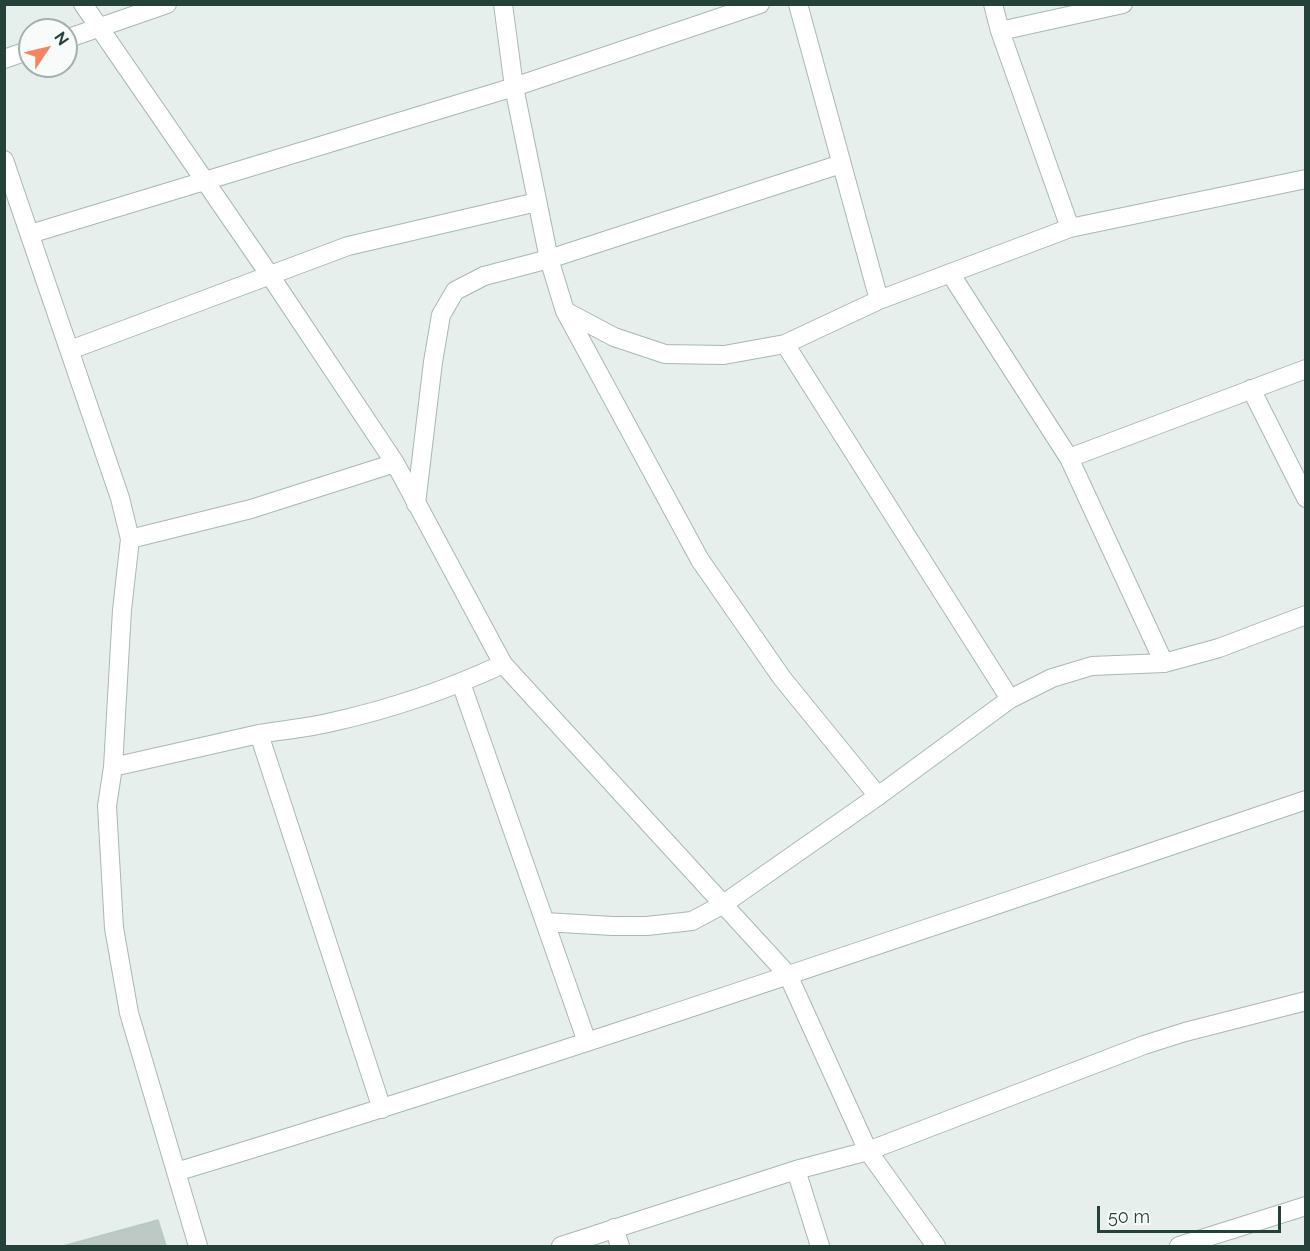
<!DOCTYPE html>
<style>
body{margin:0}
#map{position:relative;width:1310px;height:1251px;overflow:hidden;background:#e6efeb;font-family:Raleway,sans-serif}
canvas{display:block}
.frame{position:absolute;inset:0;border:6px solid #24423a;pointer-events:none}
.north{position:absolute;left:18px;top:18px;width:60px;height:60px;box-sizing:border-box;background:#f7fbf9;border:2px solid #a3b1ad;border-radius:50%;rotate:55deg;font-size:16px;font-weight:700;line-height:24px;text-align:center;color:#24423a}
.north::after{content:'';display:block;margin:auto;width:21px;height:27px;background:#f4845f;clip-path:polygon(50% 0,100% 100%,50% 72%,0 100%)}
.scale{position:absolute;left:1097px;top:1206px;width:184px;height:27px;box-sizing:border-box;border:3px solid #24423a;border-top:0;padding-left:8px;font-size:18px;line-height:21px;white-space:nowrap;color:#24423a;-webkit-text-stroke:4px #f7fbf9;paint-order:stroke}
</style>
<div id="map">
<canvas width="1310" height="1251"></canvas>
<div class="frame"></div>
<div class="north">N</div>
<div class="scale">50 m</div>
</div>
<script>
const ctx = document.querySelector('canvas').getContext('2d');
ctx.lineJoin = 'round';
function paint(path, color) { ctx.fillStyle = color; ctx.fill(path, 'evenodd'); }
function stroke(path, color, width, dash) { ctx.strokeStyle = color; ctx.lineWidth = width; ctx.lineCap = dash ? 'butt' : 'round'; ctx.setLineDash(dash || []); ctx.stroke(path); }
const building = new Path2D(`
 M158 1220 166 1246H63Z`);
paint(building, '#bbcac4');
stroke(building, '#b8c9c2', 1.5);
const street = new Path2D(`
 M83 4 269 274 395 463 503 664 788 975 868 1151 936 1246
 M503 4 514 87 549 259 841 164
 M1000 31 1123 4
 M66 39 167 4
 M4 59 30 50
 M4 160 120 498 130 539 251 509 395 463
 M1070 228 1306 179
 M30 234 514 87 760 4
 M950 273 1069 458 1164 663
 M879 300 1070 228 1000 31 993 4
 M565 311 614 337 665 354 724 355 785 344 879 300 798 4
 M785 344 1010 699
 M70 350 348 246 537 202
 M1251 389 1306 498
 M1069 458 1306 369
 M416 504 433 362 441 315 455 291 484 276 549 259 565 311 700 560 782 678 878 796
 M130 539 122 610 113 767 107 806 114 928 129 1013 198 1246
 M461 683 587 1042
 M259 734C283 730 308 728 332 722 391 709 447 690 503 664
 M113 767 259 734 382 1109
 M545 922 612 926H647L692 921 722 905 878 796 1010 699 1052 678 1092 666 1164 663 1219 648 1306 615
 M796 1170 820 1246
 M176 1172C556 1057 930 927 1306 800
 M614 1228 620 1246
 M561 1246 796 1170 868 1151 1144 1045 1185 1032 1306 1001
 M1179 1246 1306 1206`);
stroke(street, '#a8b8b2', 20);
stroke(street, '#fff', 18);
</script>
